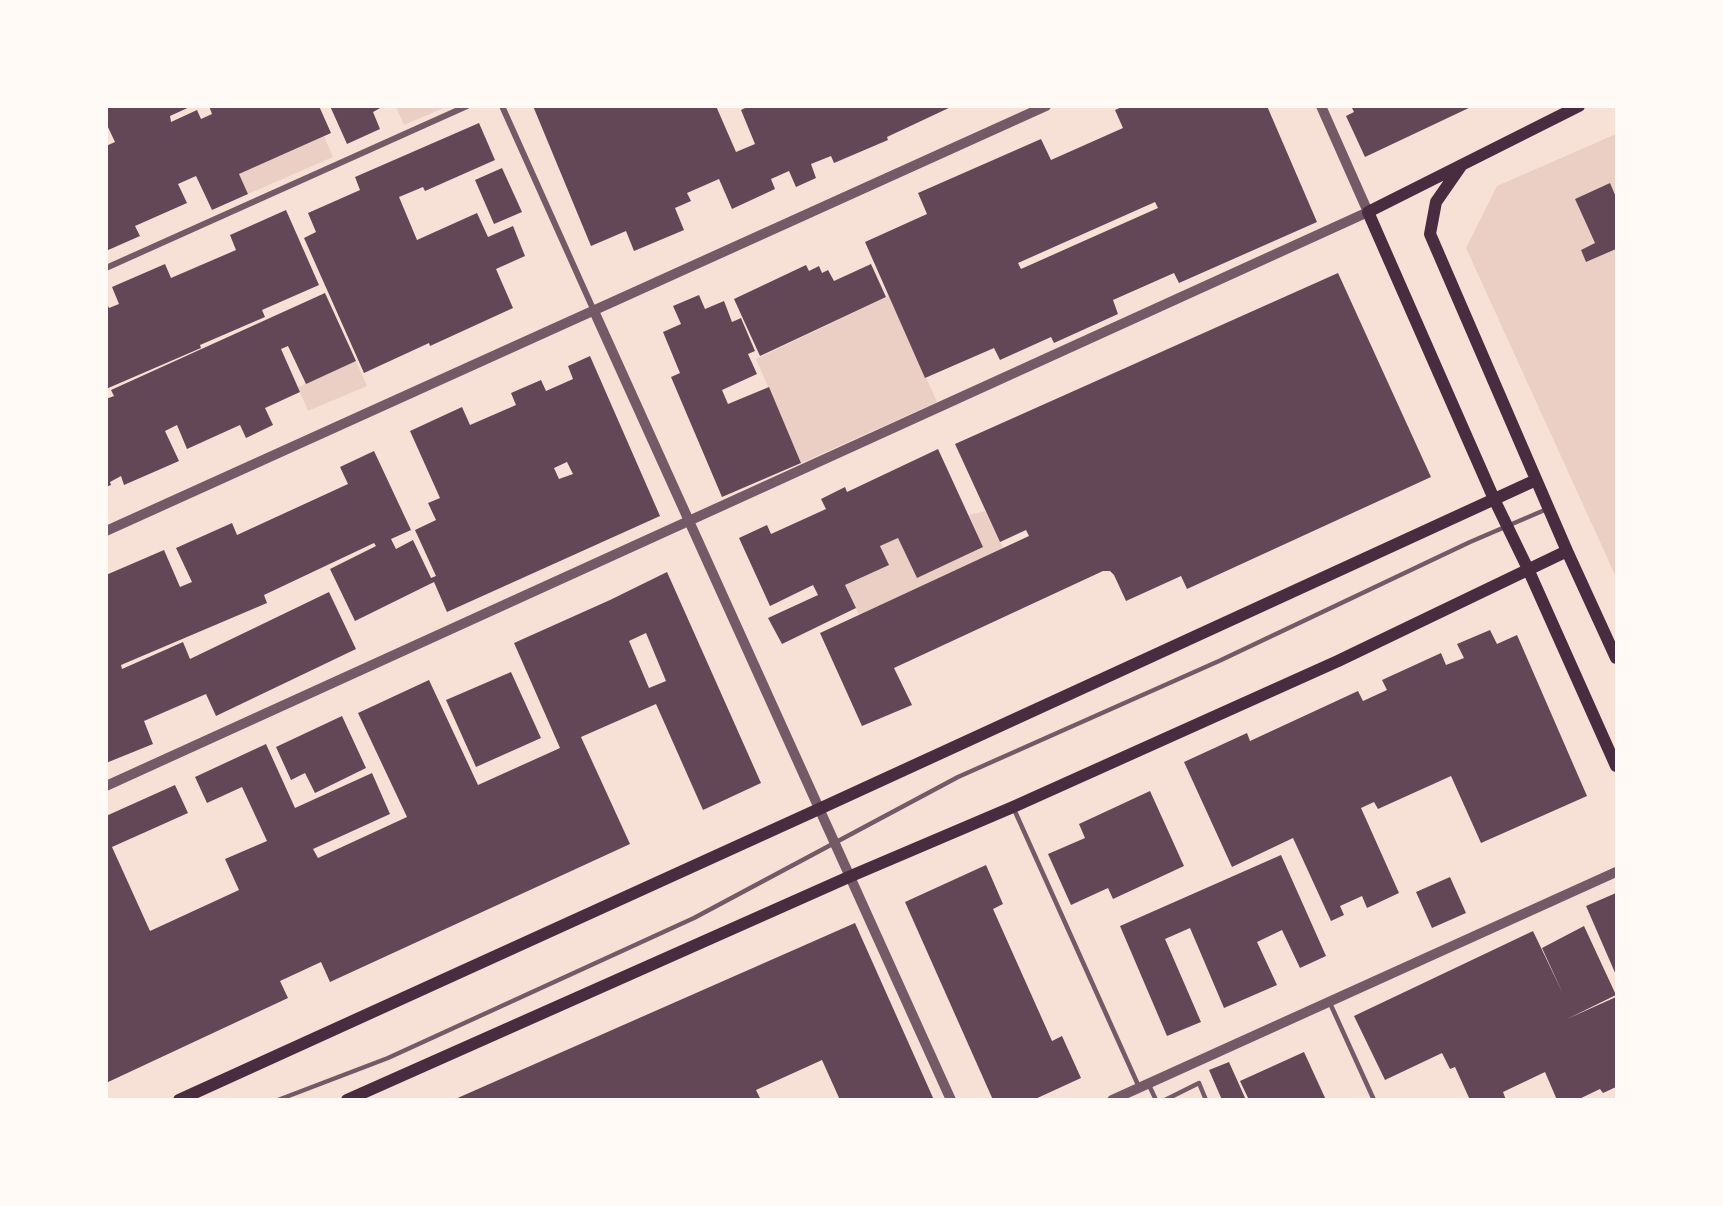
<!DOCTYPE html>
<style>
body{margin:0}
#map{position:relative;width:1723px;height:1206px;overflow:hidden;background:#f7e1d7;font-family:Raleway,sans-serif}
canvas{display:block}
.frame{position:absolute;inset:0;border:108px solid #fffaf5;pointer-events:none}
</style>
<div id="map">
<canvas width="1723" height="1206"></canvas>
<div class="frame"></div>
</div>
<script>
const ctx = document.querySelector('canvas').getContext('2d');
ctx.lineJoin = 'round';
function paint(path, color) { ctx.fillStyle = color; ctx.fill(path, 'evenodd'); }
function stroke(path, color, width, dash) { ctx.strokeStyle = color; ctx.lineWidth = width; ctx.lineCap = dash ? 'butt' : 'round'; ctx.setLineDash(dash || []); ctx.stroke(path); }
paint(new Path2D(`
 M396 107H446L404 125Z
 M1616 134V197L1610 183 1575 199 1595 243 1581 250 1586 262 1616 248V577L1466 248 1497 186Z
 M324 136 333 157 248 194 239 174Z
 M889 296 937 402 801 463 756 359Z
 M356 361 367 386 308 411 298 387Z
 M985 511 1003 548 859 615 845 585 888 565 880 546 898 538 917 578 983 547 969 515Z`), '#ebcfc5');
paint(new Path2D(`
 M106 106H192L170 116 171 122 197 110 201 119 212 114 209 106H319L331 133 239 174 248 194 212 210 196 176 178 184 187 203 135 226 140 236 106 251V146L115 142 106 123Z
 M330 106H384L373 112 380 129 347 144Z
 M533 106H716L736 152 755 144 741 110 749 106H953L887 137 888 140 834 163 831 156 811 164 816 178 796 187 789 171 771 179 775 189 732 209 719 179 687 193 691 201 675 208 684 230 634 251 626 231 591 246Z
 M1124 106H1267L1317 222 1179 283 1174 273 1113 300 1118 314 1054 343 1051 337 1000 360 994 348 925 378 865 242 927 214 918 193 1041 139 1051 160 1123 128 1115 110ZM1155 202 1158 208 1086 240 1021 269 1018 263Z
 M1351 106H1473L1365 157 1346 116 1354 112Z
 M479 123 495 160 425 191 423 187 399 197 417 240 477 213 488 237 513 226 525 256 496 269 513 308 430 346 429 343 364 373 304 238 316 232 308 213 360 190 355 177Z
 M502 168 522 212 494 224 475 180Z
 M1610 183 1616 197V249L1586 262 1581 250 1595 243 1575 199Z
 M286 210 319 285 262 310 265 317 200 345 201 348 106 389V301L109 308 119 304 112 287 165 264 171 278 236 250 230 235Z
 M871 264 886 297 760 356 734 299 806 265 809 271 819 266 822 273 828 270 834 281Z
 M1338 273 1431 477 1187 589 1181 576 1126 601 1114 575 1110 571H1103L894 668 912 705 862 726 820 633 1029 536 1026 530 1000 542 955 444Z
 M325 293 356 361 306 384 288 346 281 349 300 392 265 408 273 425 246 438 240 425 187 449 177 425 165 431 179 461 124 485 121 476 110 482 111 485 106 487V399L114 396 111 390Z
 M699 295 705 309 724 301 732 322 741 318 755 351 748 354 757 374 722 390 728 404 769 387 801 463 722 497 671 377 680 373 663 332 681 324 673 306Z
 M590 356 660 516 447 612 434 582 355 621 330 569 376 546 374 543 264 595 267 603 121 665 122 669 183 642 190 659 329 592 356 649 216 716 206 694 144 721 153 744 106 763V575L164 550 180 587 192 582 176 548 232 523 237 535 348 484 340 467 374 451 411 530 391 539 396 549 413 540 431 578 436 576 415 530 436 520 428 503 440 498 410 431 462 407 470 425 516 405 511 393 541 380 546 391 573 379 568 366ZM567 462 573 474 559 479 554 468Z
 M938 449 983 547 917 578 898 538 880 546 889 565 845 585 856 608 782 644 768 618 818 595 813 585 770 606 739 538 767 525 771 534 826 509 821 499 845 487 847 492Z
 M667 572 761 783 703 810 656 704 581 737 630 844 330 982 321 962 280 981 288 998 106 1083V816L175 785 188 813 112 847 150 931 239 890 225 859 267 841 242 787 207 803 195 777 266 744 295 808 372 773 390 814 313 849 318 858 407 817 358 713 429 680 478 785 560 748 514 643 610 600ZM646 633 666 681 649 688 629 641Z
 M1490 630 1497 644 1517 635 1587 796 1481 843 1451 776 1378 809 1374 802 1361 808 1399 893 1367 908 1362 896 1340 906 1344 915 1331 921 1293 838 1232 867 1184 762 1247 733 1250 741 1358 691 1363 701 1387 690 1382 680 1441 653 1446 665 1464 658 1457 644Z
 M511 672 541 738 476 767 446 700Z
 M342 716 366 768 315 793 305 773 291 780 276 747Z
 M1150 791 1184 866 1113 899 1108 888 1071 905 1048 854 1085 838 1079 824Z
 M1281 855 1326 956 1300 968 1282 930 1257 942 1277 985 1224 1008 1190 928 1165 939 1201 1022 1167 1036 1120 926Z
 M986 865 1003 904 993 909 1052 1041 1062 1036 1081 1078 1033 1100H993L905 902Z
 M1450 877 1466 913 1432 928 1416 892Z
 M1616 893V975L1586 906Z
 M855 923 934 1100H840L822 1060 756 1090 761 1100H453Z
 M1584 926 1616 995 1567 1019 1616 997V1087L1603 1093 1600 1089 1577 1100H1557L1545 1072 1503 1092 1506 1100H1470L1455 1067 1450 1069 1442 1053 1385 1080 1354 1016 1533 931 1563 994 1542 948Z
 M1304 1052 1326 1100H1249L1240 1081Z
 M1229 1062 1246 1100H1222L1209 1070Z`), '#644757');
stroke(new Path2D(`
 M1013 807 1139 1087
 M1329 1001 1374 1100
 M1148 1083 1156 1100
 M278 1100 388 1058 694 918 958 777 1219 661 1470 542 1547 509
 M1165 1100 1199 1083 1206 1100`), '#755966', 4.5);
stroke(new Path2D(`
 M502 106 594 311
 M106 268 467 106`), '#755966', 6);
stroke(new Path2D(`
 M594 311 951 1100
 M106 531 1046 106
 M106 786 1368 212 1321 106
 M1112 1100 1616 872`), '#755966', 10);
stroke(new Path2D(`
 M1579 106 1368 212 1494 499 1528 569 1616 766
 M1461 166 1436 202 1430 234 1567 551 1616 658
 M179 1100 819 809 1536 480
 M347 1100 851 876 1013 807 1338 661 1567 551`), '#4a2c40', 12);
</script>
